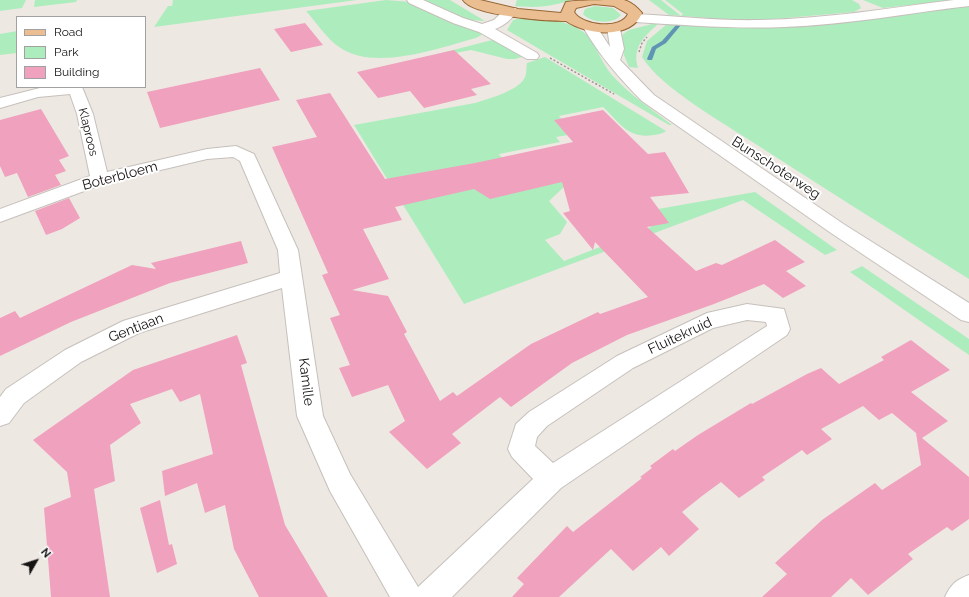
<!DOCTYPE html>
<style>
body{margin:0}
#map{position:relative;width:969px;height:597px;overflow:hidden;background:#eee8e3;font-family:Raleway,sans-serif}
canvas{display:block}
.legend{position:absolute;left:16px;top:16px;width:130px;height:72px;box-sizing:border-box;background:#fff;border:1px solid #a2a1a1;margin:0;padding:5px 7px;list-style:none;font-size:12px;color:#161413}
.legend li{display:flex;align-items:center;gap:8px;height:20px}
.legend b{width:20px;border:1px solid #a2a1a1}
.north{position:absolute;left:16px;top:541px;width:40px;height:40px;-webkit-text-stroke:3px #fff;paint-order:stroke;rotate:51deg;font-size:11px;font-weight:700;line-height:16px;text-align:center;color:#161413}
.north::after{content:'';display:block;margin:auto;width:14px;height:18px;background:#161413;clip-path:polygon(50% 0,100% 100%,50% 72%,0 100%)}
</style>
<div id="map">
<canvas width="969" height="597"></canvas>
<ul class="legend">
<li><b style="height:5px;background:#eabe91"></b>Road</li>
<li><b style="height:11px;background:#adedbd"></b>Park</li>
<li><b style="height:11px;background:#f0a1be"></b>Building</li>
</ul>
<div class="north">N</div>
</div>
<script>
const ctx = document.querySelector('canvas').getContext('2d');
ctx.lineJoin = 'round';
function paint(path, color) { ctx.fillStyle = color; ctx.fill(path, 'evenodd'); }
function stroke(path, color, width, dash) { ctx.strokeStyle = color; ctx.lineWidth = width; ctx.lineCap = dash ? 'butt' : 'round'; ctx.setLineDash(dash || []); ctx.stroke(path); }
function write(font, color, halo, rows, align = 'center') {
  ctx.font = font + ' Raleway,sans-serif'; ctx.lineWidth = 4; ctx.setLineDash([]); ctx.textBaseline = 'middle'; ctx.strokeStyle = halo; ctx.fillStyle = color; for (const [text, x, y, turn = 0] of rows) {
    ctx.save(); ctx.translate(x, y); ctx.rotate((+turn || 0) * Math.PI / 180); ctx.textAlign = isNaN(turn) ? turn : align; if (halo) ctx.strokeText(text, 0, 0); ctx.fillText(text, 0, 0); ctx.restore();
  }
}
paint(new Path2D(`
 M0 0H26L22 8 0 11Z
 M35 0H77L76 2 34 7Z
 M173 0H357L154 27 168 6H172Z
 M386 0 411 2 483 34 476 38C439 48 374 72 339 47 326 38 316 22 306 11Z
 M421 0H450L485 21 468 20Z
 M517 0H571C550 7 537 8 515 6Z
 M649 0H661L681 16 683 14 665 0H852L859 4 861 8 854 12 751 21 669 15Z
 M863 0H956L883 8Z
 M969 5V279C897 234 825 189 754 143 722 122 661 88 642 57L647 41 667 24 769 27Z
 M595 6 613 8 621 15C613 25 591 23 583 14L585 9Z
 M524 17C544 18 579 21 591 40 598 51 603 64 611 74 629 94 651 109 672 125H669L507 30 513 20Z
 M652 24H658C644 37 632 47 638 68L629 67 624 55 622 35 629 30Z
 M17 31V53L0 55V34Z
 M492 40H496L526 56 515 59H507L471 50 403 63Z
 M545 57 666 131C662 134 659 134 654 135 628 139 621 124 603 107L559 116 574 134 556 137 560 142 499 154 520 183 580 172 549 201 567 222 560 234 545 240 564 261 651 227 641 212 755 192 837 250 825 255 743 200 464 304 354 125 475 103C488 99 517 91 524 79 527 75 526 68 527 63Z
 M862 266 969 339V355L850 272Z`), '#adedbd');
paint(new Path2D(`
 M677 24 681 25 666 43 656 49 652 60H648L647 59 652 47 662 41Z`), '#6094b4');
paint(new Path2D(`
 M305 23 323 45 291 52 274 29Z
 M454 50 491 84 471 89 477 95 424 108 410 91 378 98 357 72Z
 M260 68 280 100 160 128 147 92Z
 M330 93 385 179 475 163 573 142 554 120 603 110 648 154 665 152 689 193 650 197 669 223 647 227 696 271 716 263 722 265 775 240 805 262 786 271 806 286 783 298 764 284 714 304 627 335 572 363 511 407 500 397 452 434 461 443 427 469 389 432 405 421 388 385 352 397 339 368 350 365 330 318 340 315 322 275 328 273 272 147 317 137 296 100ZM562 182 570 211 563 213 593 250 595 242 648 297 600 314 598 312 531 344 457 396 453 392 440 401 404 334 407 332 388 296 352 290 389 279 363 229 402 220 395 207 474 189 490 199Z
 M41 109 69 156 59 160 66 171 55 175 61 185 28 197 17 173 5 177 0 166V120Z
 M69 198 80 218 62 229 46 235 35 211Z
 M241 241 248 263 170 283 71 322 0 356V318L15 311 20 318 132 265 156 269 151 263Z
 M237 335 247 363 241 365 285 525 328 597H259L234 549 225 505 205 513 197 483 165 496 162 471 213 454 200 394 180 402 172 389 130 404 141 423 110 445 115 481 94 489 110 597H51L44 508 71 497 67 472 33 440 133 370Z
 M911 340 950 370 911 392 948 421 922 438 892 413 879 420 863 406 821 429 832 439 807 455 802 450 762 477 765 480 739 498 721 482 702 496 682 512 699 529 669 556 661 547 633 571 611 549 559 597H512L524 584 517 578 567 526 573 532 642 478 640 477 652 468 650 466 673 449 675 451 698 435 751 403 752 404 807 374 821 368 839 384 884 360 881 357Z
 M916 433 969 477V519L952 531 947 527 908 554 913 559 868 595 851 578 831 597H762L787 574 775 563 822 520 875 483 882 490 921 465Z
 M160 500 169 545 172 544 177 564 157 573 140 508Z`), '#f0a1be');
const minor = new Path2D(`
 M407 0H423L463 18 482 24 494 20 506 8H516L517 11C512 19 504 26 495 29L537 53 539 56 537 59H527L479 32 453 23 409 3Z
 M954 0H969V6C908 13 846 25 784 27 734 29 685 25 635 22L630 21 628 18 630 15 635 14C677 16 718 21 760 20 825 19 890 8 954 0Z
 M590 23 595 24 610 47 607 27 609 24H619L624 49 620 60 654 95 845 225 969 303V322L961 320 831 233 642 101C620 79 599 55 583 27L585 24Z
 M44 87H82L93 114 107 172 207 149 236 146 254 154 298 250 323 416 350 474 418 587 533 479 512 457 508 449 516 424 529 412 617 356 707 313 747 304 784 309 790 329 787 335 561 488 452 597H390L330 491 297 416 282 288 139 333 81 362 24 403 9 423 0 426V397L6 389 65 350 123 321 280 273 278 250 240 161 233 157 207 159 106 183 0 222V209L90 176 77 114 70 94 38 97 0 108V98ZM747 320 766 322 767 326 553 463 535 446 537 437 547 426 633 368 713 328Z
 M969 575V597H945C951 584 956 580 969 575Z`);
const major = new Path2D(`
 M463 0H480L518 9 561 13 566 2C578 0 612 0 624 0 631 2 637 7 642 13 631 40 586 35 566 21 547 21 473 16 463 0ZM594 4 614 6 628 14C621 30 582 26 574 12L576 8Z`);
stroke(minor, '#c6c0bc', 2);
stroke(major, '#976735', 2);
stroke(new Path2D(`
 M639 52 642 43 647 37
 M550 58 614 94`), '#9c9794', 1.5, [2, 2]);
paint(minor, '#fff');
paint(major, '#eabe91');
write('12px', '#161413', '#fff', [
 ["Klaproos",88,132,76]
]);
write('14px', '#161413', '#fff', [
 ["Bunschoterweg",776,168,33],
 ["Boterbloem",120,176,-15],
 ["Gentiaan",136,328,-21],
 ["Fluitekruid",680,336,-25],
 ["Kamille",306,382,83]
]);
</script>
